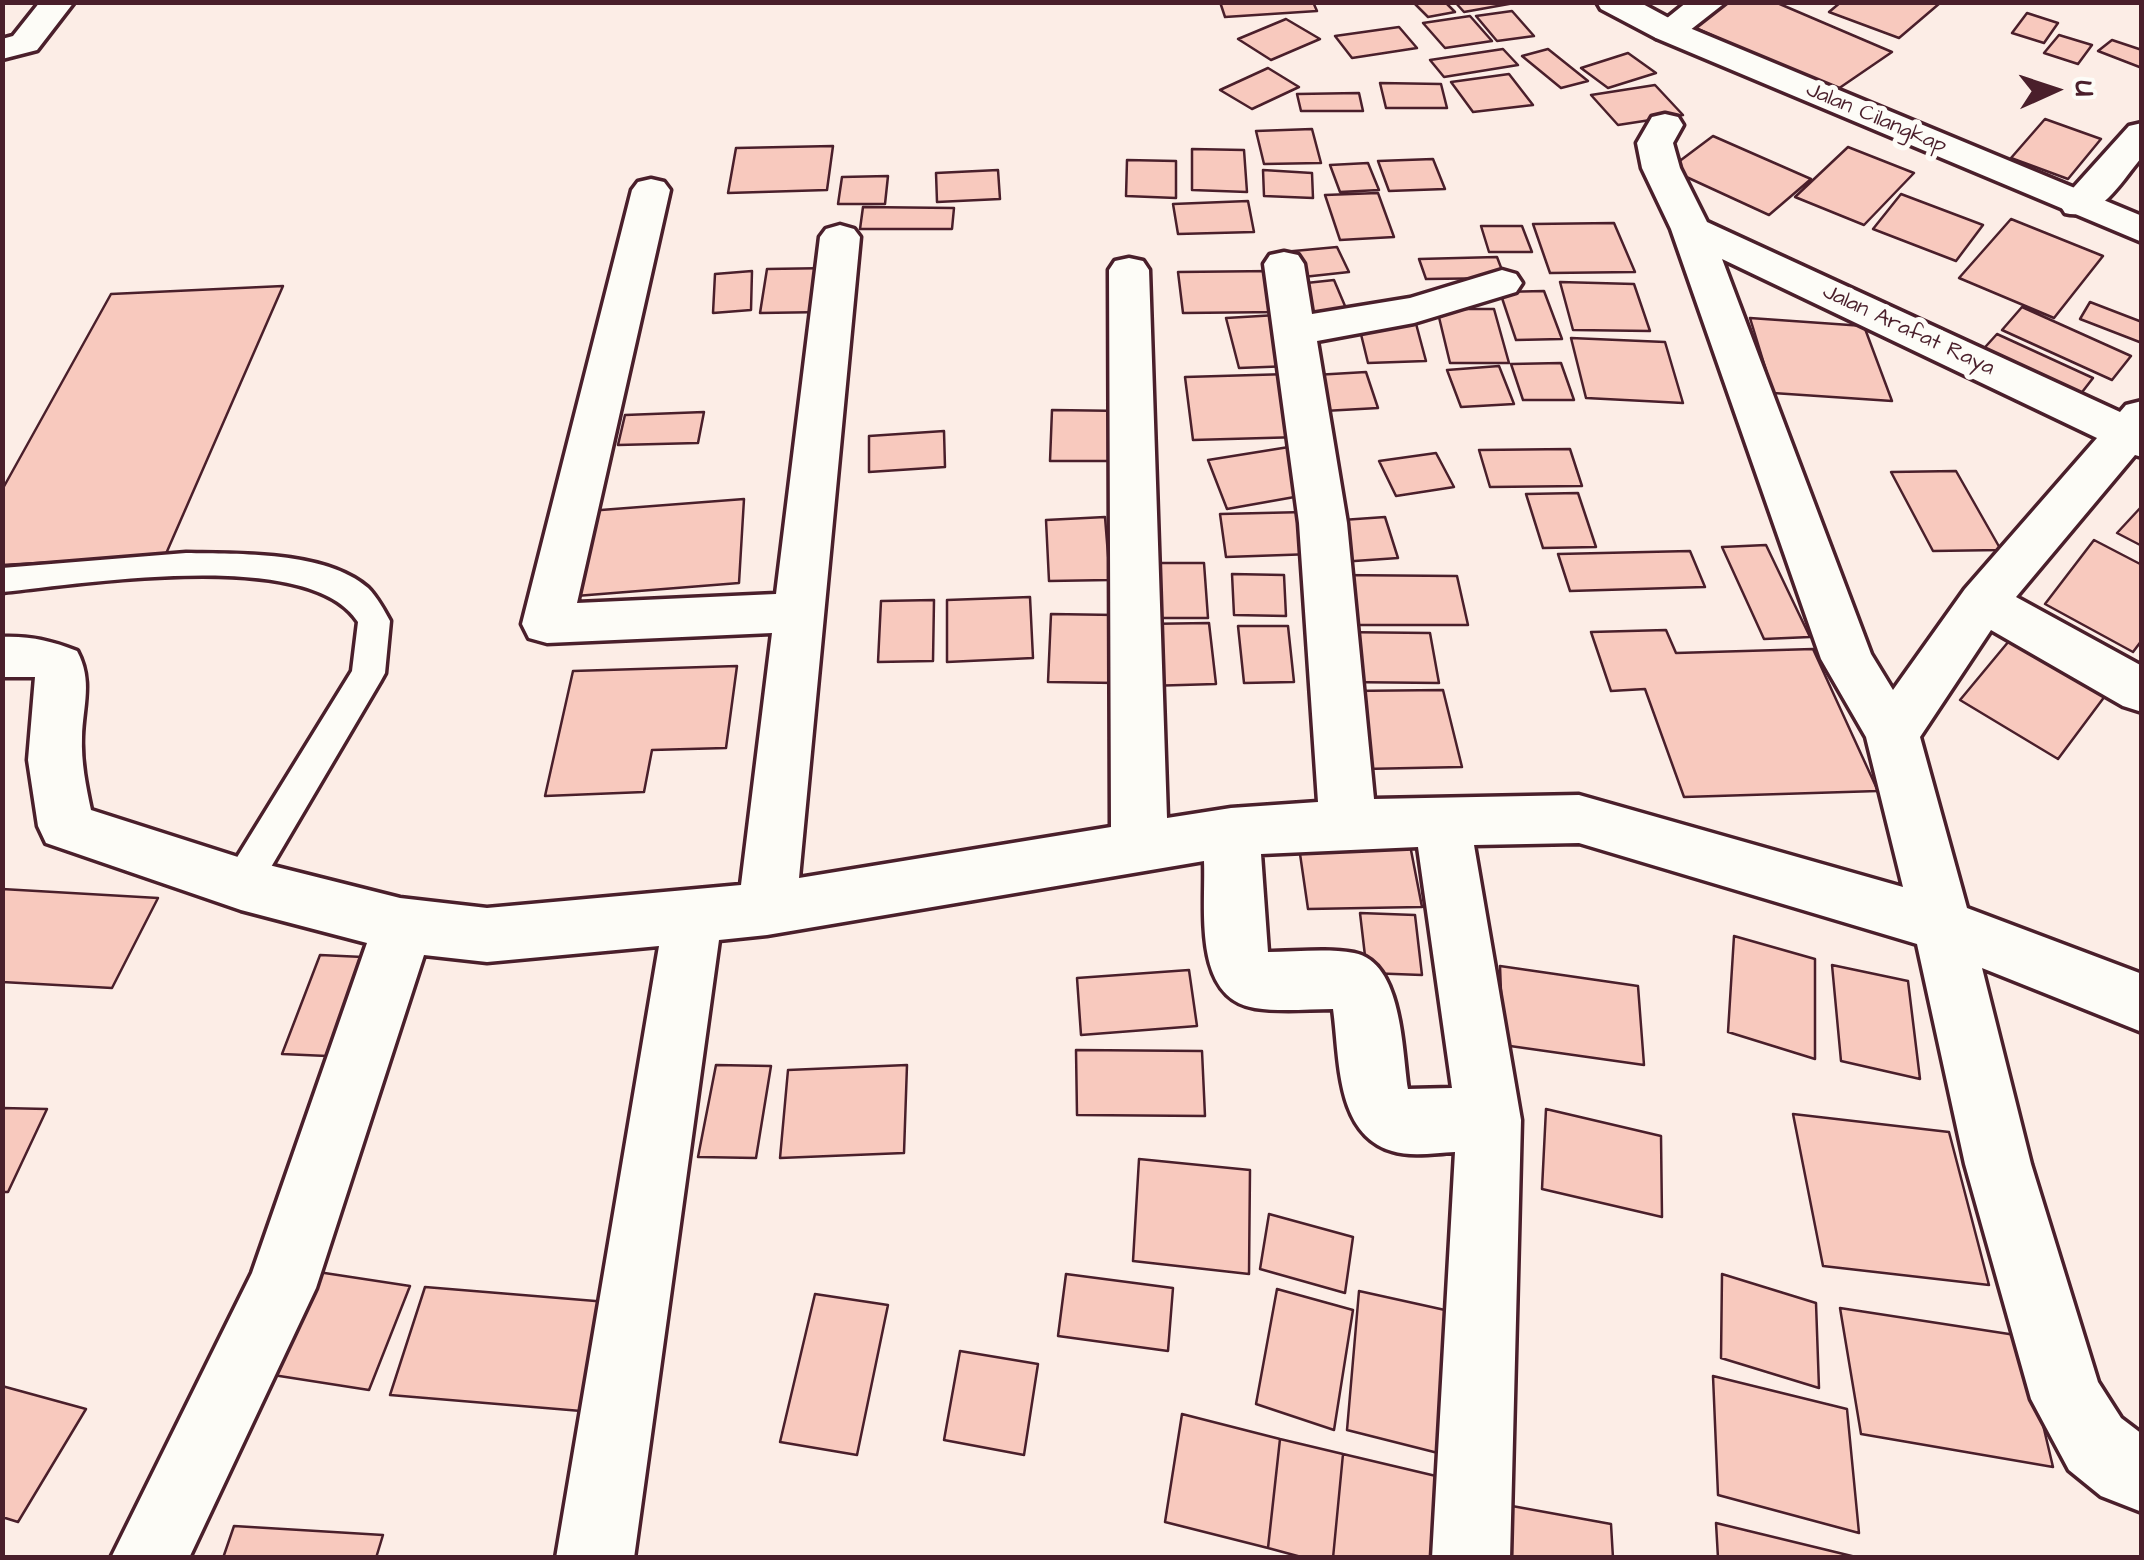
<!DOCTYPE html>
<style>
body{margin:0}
#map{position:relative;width:2144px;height:1560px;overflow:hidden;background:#fcede6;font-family:"Architects Daughter",sans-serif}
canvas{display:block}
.frame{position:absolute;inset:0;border:5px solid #4a1f2b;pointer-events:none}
.north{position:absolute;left:2004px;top:40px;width:100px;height:100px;-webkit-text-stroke:8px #fdfcf7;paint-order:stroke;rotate:87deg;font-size:28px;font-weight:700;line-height:40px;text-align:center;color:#4a1f2b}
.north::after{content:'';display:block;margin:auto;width:35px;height:45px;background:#4a1f2b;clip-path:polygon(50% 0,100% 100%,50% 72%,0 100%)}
</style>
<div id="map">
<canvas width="2144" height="1560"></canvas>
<div class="frame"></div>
<div class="north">U</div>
</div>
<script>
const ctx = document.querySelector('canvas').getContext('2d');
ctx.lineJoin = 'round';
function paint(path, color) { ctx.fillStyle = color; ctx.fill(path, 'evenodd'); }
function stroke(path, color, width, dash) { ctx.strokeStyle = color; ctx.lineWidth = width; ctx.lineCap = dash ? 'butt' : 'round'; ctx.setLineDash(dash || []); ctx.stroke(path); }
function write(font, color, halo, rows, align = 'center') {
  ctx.font = font + ' "Architects Daughter",sans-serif'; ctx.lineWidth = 10; ctx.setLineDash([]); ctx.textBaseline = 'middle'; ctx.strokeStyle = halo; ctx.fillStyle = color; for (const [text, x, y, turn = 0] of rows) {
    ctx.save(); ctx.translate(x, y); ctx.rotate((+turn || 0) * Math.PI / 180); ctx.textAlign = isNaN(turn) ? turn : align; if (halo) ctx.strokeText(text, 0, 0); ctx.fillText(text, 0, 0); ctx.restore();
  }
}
const building = new Path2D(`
 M1220 2H1313L1317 11 1225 17Z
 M1413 2H1445L1455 12 1428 17Z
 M1455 2H1520L1464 12Z
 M1727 2H1775L1892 52 1835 91 1689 25Z
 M1841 2H1939L1940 3 1899 38 1829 12Z
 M1512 11 1534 36 1497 41 1476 16Z
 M2027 13 2058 23 2044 43 2012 33Z
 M1470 16 1492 41 1445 48 1423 23Z
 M1286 19 1320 39 1271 60 1238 39Z
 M1399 27 1417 48 1352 58 1335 36Z
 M2059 35 2092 45 2078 64 2044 53Z
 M2112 40 2142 50V68L2098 51Z
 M1503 49 1518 65 1444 77 1430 60Z
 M1548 49 1588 81 1561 88 1522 56Z
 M1628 53 1656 73 1608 88 1581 68Z
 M1268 68 1299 87 1252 109 1220 90Z
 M1509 74 1533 105 1473 112 1451 82Z
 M1380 83 1441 84 1447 108H1386Z
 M1655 85 1683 115 1618 125 1591 95Z
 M1359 93 1363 111H1301L1297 94Z
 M2045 119 2101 139 2068 179 2011 158Z
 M1312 129 1321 163 1264 164 1256 131Z
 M1713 136 1811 179 1769 215 1669 169Z
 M833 146 827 190 728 193 736 148Z
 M1848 147 1914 173 1864 225 1795 197Z
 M1192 149 1244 150 1247 192 1192 190Z
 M1433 159 1445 189 1389 191 1378 161Z
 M1127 160 1176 161V198L1126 196Z
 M1368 163 1379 190 1340 192 1330 165Z
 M998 170 1000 199 937 202 936 173Z
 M1263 170 1312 173 1313 198 1264 196Z
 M888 176 885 204H838L842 177Z
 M1378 193 1394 237 1340 240 1325 195Z
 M1901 194 1983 225 1956 261 1873 229Z
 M1248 201 1254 232 1178 234 1173 204Z
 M863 207 954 208 952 229H860Z
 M2011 219 2103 256 2054 318 1959 278Z
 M1614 223 1635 272 1550 273 1533 224Z
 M1481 226H1522L1532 252H1489Z
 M1337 247 1349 272 1294 278 1283 252Z
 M1497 257 1505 278 1426 279 1419 259Z
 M832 268 826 312 760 313 767 269Z
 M752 271 751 310 713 313 715 274Z
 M1273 271 1280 312 1183 313 1178 272Z
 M1334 280 1348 313 1301 318 1288 285Z
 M1560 282 1634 284 1650 331 1573 330Z
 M283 286 165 556 2 565V490L111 294Z
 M1544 291 1562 339 1516 340 1500 292Z
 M2090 302 2142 322V343L2080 319Z
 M2022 307 2131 356 2112 380 2002 330Z
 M1437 309H1494L1509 363H1450Z
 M1277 315 1291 366 1239 368 1226 318Z
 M1750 318 1864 326 1892 401 1773 393Z
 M1415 320 1426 361 1368 363 1358 322Z
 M1997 334 2093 378 2076 400 1978 355Z
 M1571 338 1665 342 1683 403 1586 398Z
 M1561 363 1574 400H1523L1511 364Z
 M1499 366 1514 404 1461 407 1447 370Z
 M1366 372 1378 408 1324 411 1315 375Z
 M1289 374 1301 437 1193 440 1185 377Z
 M1052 410 1126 411V461H1050Z
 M704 412 698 443 618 445 625 415Z
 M944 431 945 467 869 472V436Z
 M1295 446 1317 493 1227 509 1208 460Z
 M1570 449 1582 486 1490 487 1479 450Z
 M1436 453 1454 487 1396 496 1379 461Z
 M1956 471 2001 550 1933 551 1891 472Z
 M1578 493 1596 547 1543 548 1526 494Z
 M744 499 739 583 576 596 588 511Z
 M2142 506V546L2117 533Z
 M1305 512 1313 554 1226 557 1220 514Z
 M1105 517 1110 580 1049 581 1046 520Z
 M1385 517 1398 558 1340 562 1328 521Z
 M2094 540 2142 565V640L2133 652 2045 604Z
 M1766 545 1810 637 1764 639 1722 547Z
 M1690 551 1705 587 1570 591 1558 554Z
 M1139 563H1204L1208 618H1141Z
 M1232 574 1284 575 1286 616 1234 615Z
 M1335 575 1457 576 1468 625H1342Z
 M1030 597 1033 658 947 662V600Z
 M934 600 933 661 878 662 881 601Z
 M1051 614 1116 615 1117 683 1048 682Z
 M1209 623 1216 684 1147 686 1142 624Z
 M1238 626H1288L1294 682 1244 683Z
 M1666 630 1676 653 1813 649 1878 791 1684 797 1645 689 1611 691 1591 632Z
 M1335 632 1430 633 1439 683 1342 682Z
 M2009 641 2105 696 2058 759 1960 700Z
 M737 666 726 748 652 750 644 792 545 796 573 671Z
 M1443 690 1462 767 1363 769 1348 691Z
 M1410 845 1422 907 1308 909 1299 847Z
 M2 889 158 898 112 988 2 982Z
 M1360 913 1415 915 1422 975 1367 973Z
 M1734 936 1815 959V1059L1728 1032Z
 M320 955 363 957 327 1056 282 1054Z
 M1832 965 1908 981 1920 1079 1841 1061Z
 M1500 966 1638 986 1644 1065 1503 1045Z
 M1189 970 1197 1026 1081 1035 1077 978Z
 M1076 1050 1202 1051 1205 1116 1077 1115Z
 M716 1065 771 1066 756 1158 698 1157Z
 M907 1065 904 1153 780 1158 788 1070Z
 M2 1108 47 1109 8 1192H2Z
 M1546 1109 1661 1136 1662 1217 1542 1189Z
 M1793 1114 1949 1132 1989 1285 1823 1266Z
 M1139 1159 1250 1170 1249 1274 1133 1261Z
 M1269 1214 1353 1237 1345 1293 1260 1269Z
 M318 1272 410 1286 369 1390 273 1375Z
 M1066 1274 1173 1288 1168 1351 1058 1336Z
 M1722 1274 1816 1303 1819 1388 1721 1358Z
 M425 1287 632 1304 605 1413 390 1395Z
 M1277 1289 1353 1310 1334 1430 1256 1404Z
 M1359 1291 1445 1310 1438 1453 1347 1430Z
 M815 1294 888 1305 857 1455 780 1442Z
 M1840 1308 2022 1336 2053 1467 1861 1434Z
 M960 1351 1038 1364 1024 1455 944 1440Z
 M1713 1376 1847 1409 1859 1533 1718 1495Z
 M2 1386 86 1409 18 1522 2 1517Z
 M1182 1414 1280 1439 1268 1548 1165 1522Z
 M1280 1439 1343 1454 1333 1558H1305L1268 1548Z
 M1343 1454 1436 1476 1432 1558H1333Z
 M1501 1504 1611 1524 1613 1558H1502Z
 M1716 1523 1860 1558H1718Z
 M234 1526 383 1535 376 1558H223Z`);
paint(building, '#f8c9be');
stroke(building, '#4a1f2b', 2.5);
const service = new Path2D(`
 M186 553C238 554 326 551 368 588 377 597 384 610 390 621L385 673 380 682 254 896 241 900 228 896 223 884 228 872 352 671 358 622C310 546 83 584 2 592V568Z`);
const minor = new Path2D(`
 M40 2H74L37 50 2 59V39L13 36Z
 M1687 2H1726L1680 38H1656L1651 31Z
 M1665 114 1678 117 1683 125 1673 143 1680 168 1707 222 2120 412 2126 405 2142 401V457L2135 455 2016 597 2142 666V712L2123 706 1991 630 1920 737 1967 908 2142 974V1032L1982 968 2031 1164 2098 1382 2121 1418 2142 1434V1512L2101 1496 2069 1470 2031 1399 1965 1164 1917 944 1579 843 1474 845 1521 1120 1510 1558H1432L1455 1152C1436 1153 1410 1157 1392 1151 1335 1134 1340 1058 1333 1009 1308 1009 1280 1012 1255 1008 1192 998 1206 908 1204 861L767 935 719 940 634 1558H556L659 946 487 962 424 955 316 1288 189 1558H111L252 1273 367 943 241 910 46 843 38 826 28 760 35 677H2V637C31 636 51 641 77 651 93 681 83 705 82 737 81 762 86 786 91 810L241 858 400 898 487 908 741 885 772 633 547 643 529 638 522 624 632 190 638 182 651 179 664 182 670 190 577 603 776 594 820 237 826 229 840 225 854 229 860 237 799 878 1111 827 1109 270 1115 261 1129 258 1143 261 1149 270 1167 818 1231 808 1318 802 1299 523 1264 264 1270 255 1284 252 1298 255 1304 264 1312 314 1410 298 1502 270 1516 274 1522 283 1516 292 1414 323 1317 341 1347 523 1374 799 1579 795 1903 887 1866 737 1821 659 1671 229 1642 168 1637 143 1652 117ZM1722 259 2097 438 1965 589 1893 690 1871 654ZM1418 847 1452 1088 1408 1089C1402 1049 1402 962 1354 953 1327 948 1295 952 1268 952L1261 854Z
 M2142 123V157C2121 181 2100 222 2065 213L2060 205 2065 197 2129 126Z`);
const tertiary = new Path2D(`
 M1597 2H1639L1680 24 2142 216V242L1656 38 1601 9Z`);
stroke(service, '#4a1f2b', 7);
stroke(minor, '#4a1f2b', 7);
stroke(tertiary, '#4a1f2b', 7);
paint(service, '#fdfcf7');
paint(minor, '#fdfcf7');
paint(tertiary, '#fdfcf7');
write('22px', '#4a1f2b', '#fdfcf7', [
 ["Jalan Cilangkap",1876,119,23],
 ["Jalan Arafat Raya",1908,331,25]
]);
</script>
